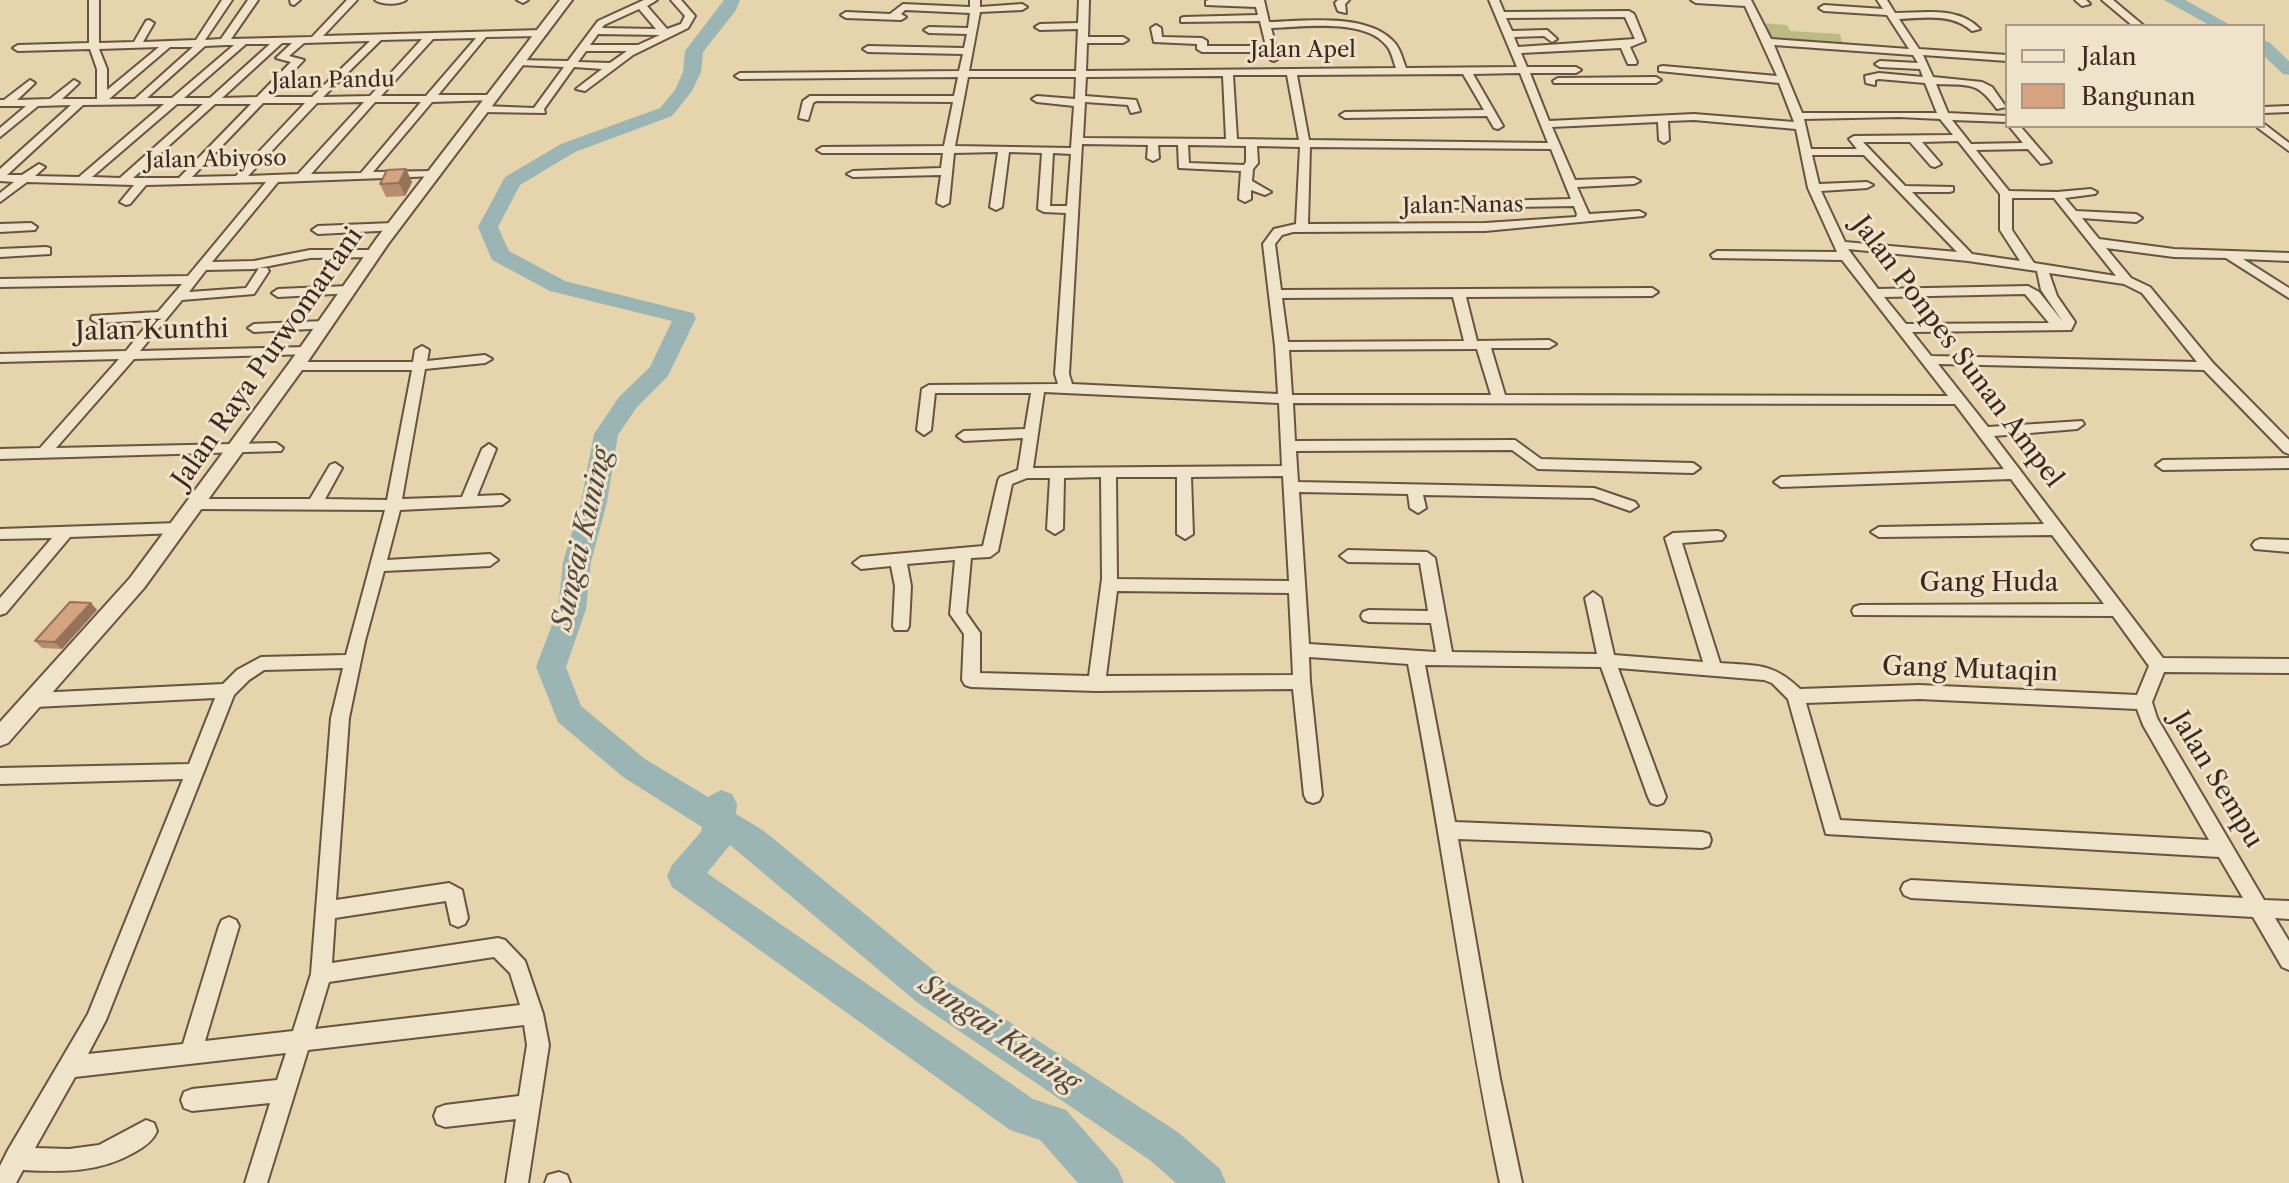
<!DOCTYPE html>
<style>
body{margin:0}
#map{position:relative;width:2289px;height:1183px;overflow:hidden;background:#e6d4ac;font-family:"Libre Caslon Text",serif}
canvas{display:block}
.legend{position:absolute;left:2005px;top:24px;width:260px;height:104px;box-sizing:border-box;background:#efe3c9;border:2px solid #a89885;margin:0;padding:10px 14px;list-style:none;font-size:24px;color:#3e281f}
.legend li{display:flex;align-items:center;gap:16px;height:40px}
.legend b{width:40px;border:2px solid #a89885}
</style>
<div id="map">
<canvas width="2289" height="1183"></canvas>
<ul class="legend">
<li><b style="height:10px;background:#efe3c9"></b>Jalan</li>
<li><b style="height:22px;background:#d6a381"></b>Bangunan</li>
</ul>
</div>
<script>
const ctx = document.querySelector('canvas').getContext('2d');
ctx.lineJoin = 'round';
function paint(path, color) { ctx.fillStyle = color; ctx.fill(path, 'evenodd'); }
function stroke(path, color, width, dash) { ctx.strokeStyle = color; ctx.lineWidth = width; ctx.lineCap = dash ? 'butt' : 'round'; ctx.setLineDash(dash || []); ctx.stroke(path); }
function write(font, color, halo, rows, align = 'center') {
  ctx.font = font + ' "Libre Caslon Text",serif'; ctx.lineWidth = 6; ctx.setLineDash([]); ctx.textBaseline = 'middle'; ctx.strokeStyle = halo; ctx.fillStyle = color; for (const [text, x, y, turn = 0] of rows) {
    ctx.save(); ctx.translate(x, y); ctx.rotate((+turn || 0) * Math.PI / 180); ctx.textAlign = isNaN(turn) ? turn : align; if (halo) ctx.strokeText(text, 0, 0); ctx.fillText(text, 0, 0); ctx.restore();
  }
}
paint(new Path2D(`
 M1760 23 1787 25 1790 31 1840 34 1843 46 1768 42Z`), '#bbbb85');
paint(new Path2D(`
 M724 0H740L736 10 703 52 701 72 692 91 672 116 575 152 520 185 498 227 509 251 565 281 693 313 696 318 668 376 637 407 618 435 607 502 591 562 586 609 566 667 581 706 645 759 708 797 721 790 732 794 737 804 736 814 764 831 944 979 1179 1133 1220 1169 1226 1183H1176L1151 1161 918 1003 730 845 707 873 1033 1099 1066 1110 1118 1169 1124 1183H1078L1040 1140 1010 1130 672 887 667 876 672 865 701 832 702 827 623 777 558 722 536 667 558 609 563 562 581 502 594 434 619 397 650 367 672 321 550 291 492 260 478 227 505 177 561 144 660 108 675 90 683 72 685 51Z
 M2164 0H2185L2232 26H2211Z
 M2263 41 2269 42 2289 61V75L2283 74 2263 55Z`), '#9bb5b4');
const minor = new Path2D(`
 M89 0H99V43L134 42 146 21 149 20 154 23 143 42 196 40 222 0H232L205 40 221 39 248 0H258L231 39 312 37 347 0H357L323 36 542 30 547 33 542 36 486 37 438 95H491L496 98 495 100 432 102 373 172 433 171 437 172V176L278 182 212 262 254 261 310 250H373L377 251V257L310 258 254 269 206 270 189 292 246 288 259 268H267L269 271 254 294 182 300 140 351 306 347 311 348V354L134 359 56 448 276 443 283 448 281 451 0 459V449L40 448 119 359 0 362V354L126 351 151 320 97 323 91 319 92 316 158 312 182 284 0 287V279L188 276 266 182 146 185 130 204 126 205 120 202 134 185 27 182 0 202V193L14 182 0 181V169L71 105 38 106 0 137V128L26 106H0V100H4L30 80 35 83 17 100 50 99 74 80 79 83 62 99H97V69L90 49 18 51 13 48 18 45 89 43ZM476 38 426 96H381L433 39ZM422 39 370 96 323 97 381 40ZM370 41 312 97H269L304 60 289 56 304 43ZM282 43H292L276 58 291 62 257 97 222 98ZM246 44H270L210 98H184ZM227 45H234L172 98H147L205 46ZM159 47 107 90V69L99 49ZM170 47H193L135 99H109ZM364 102 298 174 248 176 317 103ZM375 102H421L361 173 311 174ZM263 103H305L236 176 192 177ZM164 104 79 177 35 176 45 167 39 164 22 175H7L83 105ZM177 104H203L120 178 92 177ZM215 104H251L179 178H133Z
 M290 0H300L294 5 291 4Z
 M375 0H406C399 5 382 5 375 0Z
 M517 0H528L523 3Z
 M644 0H657L647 6 667 29 681 24 685 16 671 0H681L695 16 688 28 633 55 585 91 576 89 602 69 574 67 544 109 545 113 483 112 478 109 483 106 534 108 564 67 519 65 515 64V60L568 61 598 21ZM639 9 656 29 602 28 604 25ZM598 34 660 35 638 45H590ZM586 51H627L610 63 578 62Z
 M970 0H980V7L1022 4 1027 7 1022 10 980 12 969 71H1076L1078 29 1040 30 1035 27 1040 24 1078 23 1079 0H1089L1088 37H1123L1128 40 1123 43H1087L1086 71 1396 68C1393 61 1392 51 1386 45 1364 18 1302 27 1271 28L1279 58 1274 61 1271 60 1268 52H1202L1197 49V44L1154 42 1151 28 1156 25 1161 28 1162 37 1202 38 1207 41V46H1266L1260 21 1181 22V18L1184 17 1258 15 1256 7 1206 5V1L1209 0H1264L1269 22C1304 21 1365 13 1392 40 1400 47 1402 58 1406 68L1517 67 1489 0H1499L1504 12 1629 11 1634 14 1645 41 1630 47 1637 62 1636 64H1628L1621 48 1521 53 1527 67H1576L1581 70 1576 73H1530L1549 121 1694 114 1794 122 1779 83 1659 71V67L1663 66 1777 76 1745 6 1696 3 1691 0H1751L1771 39 1909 49 1887 15 1824 11 1819 8 1824 5 1883 9 1877 0H1887L1895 13C1924 13 1958 6 1980 29L1972 31C1952 13 1924 18 1899 19L1919 49 2007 55V61L1923 55 1933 77 1982 82 1992 87 2006 107 1997 109C1976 80 1970 86 1936 84L1948 113 2007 116V122L1952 120 1971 144 2023 143 2009 126H2020L2051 162 2041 164 2028 149 1976 150 2009 191 2057 192 2091 189 2097 192 2095 194 2065 198 2076 211 2136 214 2142 218 2136 222 2082 218 2099 239 2174 249 2289 253V261L2243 259 2289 288V298L2226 258 2174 257 2106 248 2131 278 2150 287 2213 363 2289 440V454L2284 452 2204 370 1938 364 1988 427 2082 421 2084 424 2077 429 1994 436 2163 658 2289 659V673L2164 672 2152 702 2157 718 2264 900 2289 901V919L2275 918 2289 941V970L2282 967 2253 917 1911 898 1904 895 1901 889 1904 883 1911 880 2243 898 2219 857 1826 834 1788 699 1772 683 1764 680 1618 668 1666 797 1663 803 1657 805 1651 803 1648 797 1601 667 1425 665 1455 822 1702 832 1709 834 1711 840 1709 846 1702 848 1458 839 1500 1079 1522 1183H1500C1464 1011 1442 836 1408 664L1309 657 1310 682 1322 795 1319 801 1313 803 1307 801 1304 795 1293 689 1096 691 971 687 965 685 962 680 964 634 950 614 955 560 907 564 911 586 909 626 907 630H895L893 626 895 586 891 566 861 569 853 563 861 557 983 546 998 481 1000 477 1018 470 1023 438 964 441 957 436 964 431 1025 429 1031 393H935L931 430 924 435 917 430 922 389 929 385 1058 384 1055 374 1066 213 1044 212 1038 209 1042 153 1009 152 1002 207 996 210 990 207 998 152 954 153 949 203 943 206 937 203 941 175 853 177 847 174 853 171 941 168 943 153H822L817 150 822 147 944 146 953 102 816 101 813 103 808 120 799 118 803 101 810 96H954L958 77 740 79 735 76 740 73 959 71 963 54 868 52 863 49 868 46 964 48 967 34 929 33 924 30 929 27 968 28 970 13 905 10 901 14 906 17 901 20 846 18 841 15 846 12 890 14 903 4 970 7ZM1625 17 1635 39 1518 47 1514 37 1544 36 1552 42 1557 39 1547 30 1512 31 1506 18ZM1774 45 1913 55 1918 63 1880 61 1875 64 1880 67 1920 69 1923 77 1879 73 1865 76 1866 83 1875 85V80L1879 79 1925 83 1937 113H1802ZM1520 73 1548 143 1309 140 1297 75 1463 74 1484 110 1345 112 1340 115 1345 118 1487 116 1494 128 1498 129 1503 126 1473 74ZM1233 75H1287L1299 140 1237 139ZM1223 76 1226 139 1083 138 1085 102 1128 105 1131 113 1140 111 1136 100 1085 96 1086 77ZM968 77H1076L1075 99 1037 96 1032 99 1037 102 1074 106 1071 148 955 146ZM1899 117 1940 119 1953 135 1854 136 1849 139 1857 149H1811L1804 119ZM1694 120 1796 129 1808 188 1837 252 1717 251 1711 255 1713 258 1842 260 1948 396 1505 395 1491 348H1549L1556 344 1549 340 1477 341 1466 297 1652 296 1658 292 1652 288 1281 290 1275 244 1282 235 1293 232 1485 231 1643 216 1645 214 1639 211 1589 214 1577 187 1634 184 1640 181 1634 178 1575 180 1552 127 1658 122 1659 140 1664 143 1669 140 1668 121ZM1958 141 2000 194V230L2020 261 1972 254 1912 192H1949L1953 191V187L1905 186 1863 142H1910L1931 166 1935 167 1941 164 1922 142ZM1082 144 1148 145 1147 158 1153 161 1159 158 1158 145H1178L1179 168 1241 171 1239 199 1245 202 1251 199V190L1265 195 1271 192 1252 181 1253 169 1258 163 1257 146 1300 147 1296 224 1274 229 1263 244 1275 346 1278 394 1072 384 1069 374ZM1188 145 1246 146V162L1244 165 1189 163ZM1310 147 1551 149 1571 199 1454 202 1448 205 1454 208 1574 206 1577 214 1576 217 1485 223 1308 224ZM1053 153 1071 154 1067 206H1050ZM1812 155H1864L1957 252 1845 242 1821 191 1867 188 1873 185 1867 182 1819 184ZM2012 198H2054L2116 276 2034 263 2012 230ZM1848 249 1968 261 2037 271 2041 290 2063 322 2039 292 2028 286 1878 289ZM2049 273 2124 284 2142 293 2197 362 1931 356 1912 332 2071 330 2075 322 2057 296ZM2025 294 2049 323 1906 324 1884 297ZM1453 297 1464 341 1288 342 1282 298ZM1474 349H1477L1491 395H1292L1289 350ZM1044 392 1279 403 1282 466 1033 468ZM1293 403 1955 404 2004 469 1781 477 1774 482 1781 487 2011 479 2044 524 1879 527 1871 532 1879 537 2052 535 2104 604 1860 605 1854 607 1852 611 1854 615 2113 616 2149 666 2137 695 1919 685 1800 689C1772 662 1756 666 1720 663L1682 543 1722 540 1725 536 1722 532 1717 531 1673 533 1665 538 1703 662 1614 655 1601 598 1593 592 1585 598 1597 654 1452 652 1435 558 1427 552 1348 550 1340 556 1348 562 1420 563 1428 611 1369 610 1363 612 1361 616 1363 620 1369 622 1431 623 1436 652 1309 644 1299 492 1408 494 1410 508 1418 513 1426 508 1423 495 1593 498 1630 511 1638 506 1635 502 1594 488 1298 482 1296 451 1512 450 1538 469 1693 473 1700 468 1693 463 1541 459 1515 440 1295 441ZM1283 476 1289 581 1117 579 1116 477H1177V534L1185 539 1193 534 1191 477ZM1101 477 1102 579 1089 676 980 673V633L966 613 971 558 990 557 998 551 1012 484 1027 478H1050L1047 529 1055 534 1063 529 1064 478ZM1117 591 1289 593 1293 675 1106 676ZM1919 699 2137 709 2143 725 2209 840 1840 820 1806 703Z
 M1338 0H1349L1345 4 1346 13 1338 11 1335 3Z
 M2075 0H2086L2090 4 2082 6Z
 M2102 0H2113L2144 26H2133Z
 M1558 78 1656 77 1661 80 1656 83H1554L1553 81Z
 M2289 106V112L2263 113V107Z
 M2263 123 2289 143V151L2258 128 2257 126H2263Z
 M31 223 37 227 35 230 0 232V224Z
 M393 223 399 227 397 230 318 234 312 230 318 226Z
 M46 247 50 248V254L0 257V249Z
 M349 286 353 287V293L278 297 272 293 278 289Z
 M324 321 330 325 329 328 254 332 248 328 254 324Z
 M422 346 429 350 427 361 485 355 492 359 485 363 425 369 402 499 462 497 482 449 489 444 496 449 477 496 502 495 509 500 502 505 400 510 387 560 490 554 498 560 490 566 384 571 365 641 349 718 336 900 449 883 462 890 468 918 465 924 458 927 451 924 446 901 335 918 332 963 498 938 505 940 525 961 543 1014 549 1045 528 1183H506L516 1119 445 1127 437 1124 434 1116 437 1108 445 1105 519 1096 527 1045 524 1025 308 1050 267 1183H245L270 1103 192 1111 184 1108 181 1100 184 1092 192 1089 277 1080 286 1053 75 1077 35 1148 69 1149 99 1145 146 1120 154 1123 157 1131C153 1141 144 1147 135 1152 99 1173 63 1172 23 1170L16 1183H0V1166L8 1150 88 1014 183 779 0 784V768L189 764 215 698 35 707 29 705 26 700 29 695 35 693 223 684 237 670 261 657 346 655 385 510 196 509 189 504 196 499H310L330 465 335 463 342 468 325 499 387 500 412 370H296L289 366 296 362H413L415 350ZM343 668 331 718 311 974 293 1031 205 1041 239 926 236 920 229 917 222 920 219 926 183 1044 88 1054 106 1020 234 695 249 680 264 670ZM494 957 510 973 520 1005 315 1029 329 982Z
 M2289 458V468L2163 470 2156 465 2163 460Z
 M178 523 186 528 178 533 70 537 6 613 0 615V598L52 538 0 539V529Z
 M2260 539 2289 540V552L2255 549 2252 545 2255 541Z
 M559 1172 567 1175 570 1183H545L548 1175Z`);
const tertiary = new Path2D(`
 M560 0H572L388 244 302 370 144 588 8 743 0 746V722L130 578 290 362 377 238Z`);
stroke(minor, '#685342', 4);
stroke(tertiary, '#685342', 4);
paint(minor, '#efe3c9');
paint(tertiary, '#efe3c9');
paint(new Path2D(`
 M406 169 412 182 405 196 386 197 380 184Z
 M91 603 97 610 62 649 42 648 35 641Z`), '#b88c6f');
paint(new Path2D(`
 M406 169 412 182 405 196 399 183Z
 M91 603 97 610 62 649 55 642Z`), '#96725a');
const building = new Path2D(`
 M406 169 399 183 380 184 387 170Z
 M70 602 91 603 55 642 35 641Z`);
paint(building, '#d6a381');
stroke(building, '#96725a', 2);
write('22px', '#3e281f', '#efe3c9', [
 ["Jalan Apel",1303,51],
 ["Jalan Pandu",333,81,-1],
 ["Jalan Abiyoso",216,160,-1],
 ["Jalan Nanas",1463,206,-1]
]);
write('26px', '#3e281f', '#efe3c9', [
 ["Jalan Kunthi",152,331,-1],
 ["Jalan Ponpes Sunan Ampel",1957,352,53],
 ["Jalan Raya Purwomartani",268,358,-55],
 ["Gang Huda",1989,583],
 ["Gang Mutaqin",1970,670,2],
 ["Jalan Sempu",2216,780,59]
]);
write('italic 28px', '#554b44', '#efe3c9', [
 ["Sungai Kuning",583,539,-77],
 ["Sungai Kuning",999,1034,34]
]);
</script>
